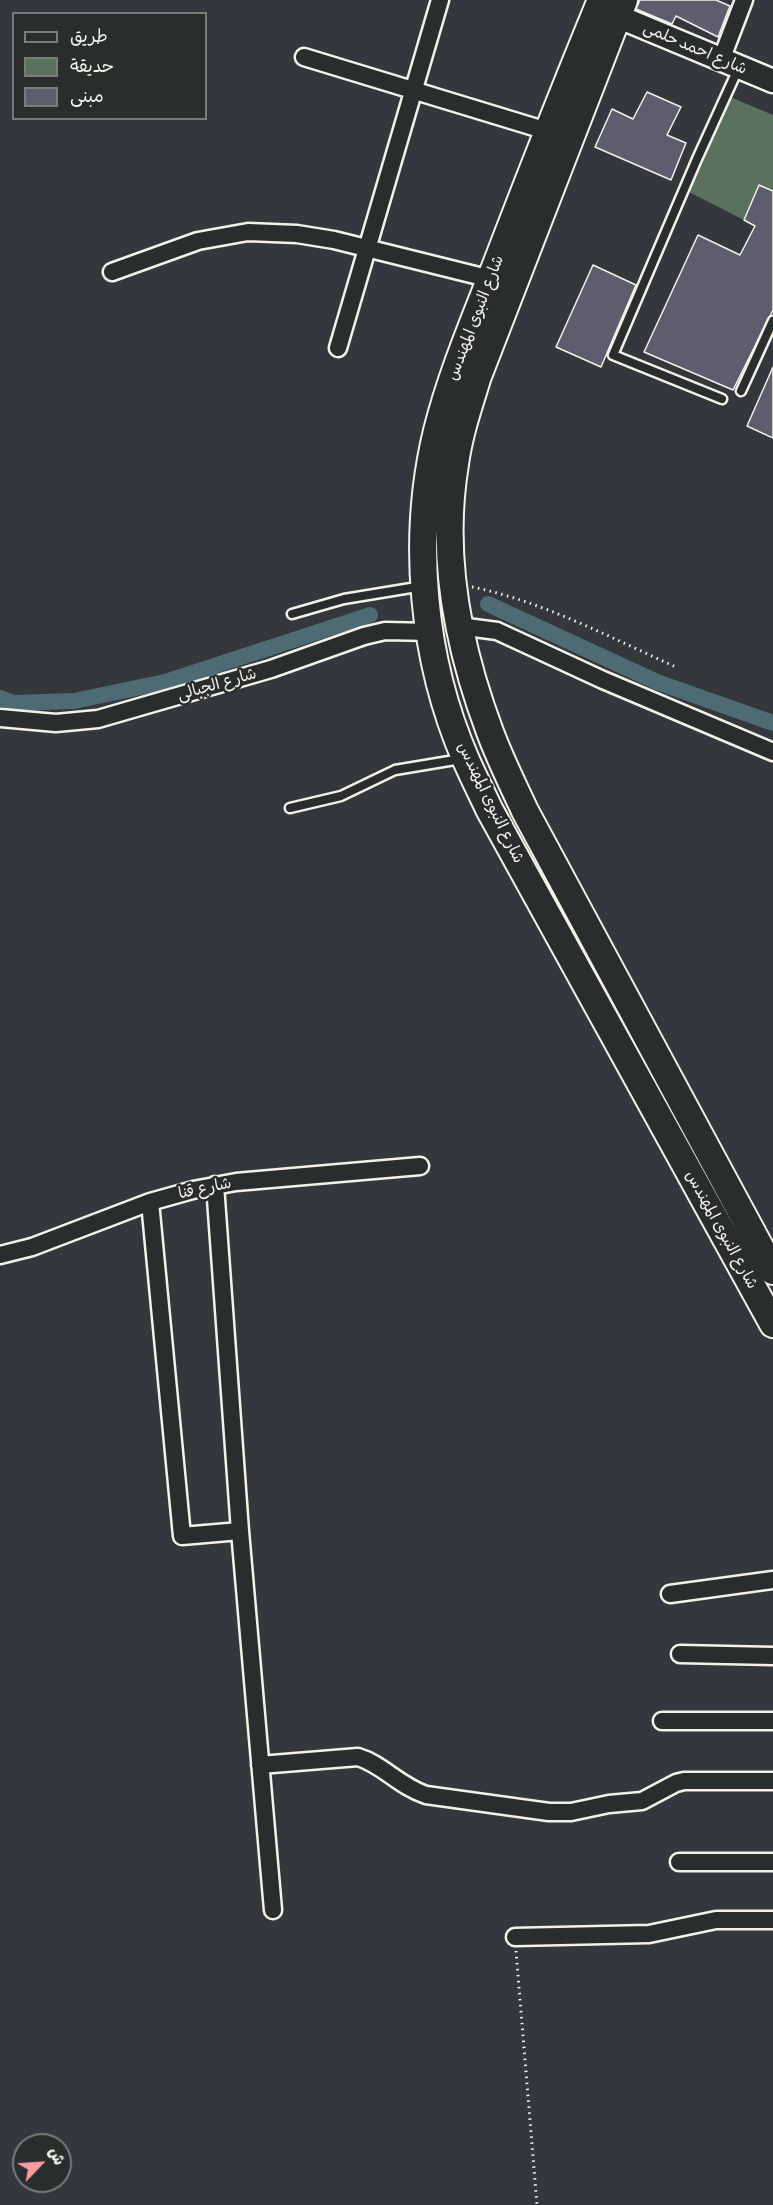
<!DOCTYPE html>
<meta charset="utf-8">
<style>
body{margin:0}
#map{position:relative;width:773px;height:2205px;overflow:hidden;background:#34373b;font-family:Pangolin,"Playpen Sans Arabic",sans-serif}
canvas{display:block}
.legend{position:absolute;left:12px;top:12px;width:195px;height:108px;box-sizing:border-box;background:#2a2d2e;border:2px solid #7b7b78;margin:0;padding:8px 10px;list-style:none;font-size:18px;color:#f4f1e8}
.legend li{display:flex;align-items:center;gap:12px;height:30px}
.legend b{width:30px;border:2px solid #7b7b78}
.north{position:absolute;left:12px;top:2133px;width:60px;height:60px;box-sizing:border-box;background:#2a2d2e;border:2px solid #7b7b78;border-radius:50%;rotate:65deg;font-size:16px;font-weight:700;line-height:24px;text-align:center;color:#f4f1e8}
.north::after{content:'';display:block;margin:auto;width:21px;height:27px;background:#ff9aa2;clip-path:polygon(50% 0,100% 100%,50% 72%,0 100%)}
</style>
<div id="map">
<canvas width="773" height="2205"></canvas>
<ul class="legend">
<li><b style="height:8px;background:#2a2d2e"></b>طريق</li>
<li><b style="height:16px;background:#5a715d"></b>حديقة</li>
<li><b style="height:16px;background:#5e5d6e"></b>مبنى</li>
</ul>
<div class="north">ش</div>
</div>
<script>
const ctx = document.querySelector('canvas').getContext('2d');
ctx.lineJoin = 'round';
function paint(path, color) { ctx.fillStyle = color; ctx.fill(path, 'evenodd'); }
function stroke(path, color, width, dash) { ctx.strokeStyle = color; ctx.lineWidth = width; ctx.lineCap = dash ? 'butt' : 'round'; ctx.setLineDash(dash || []); ctx.stroke(path); }
function write(font, color, halo, rows, align = 'center') {
  ctx.font = font + ' Pangolin,"Playpen Sans Arabic",sans-serif'; ctx.lineWidth = 5; ctx.setLineDash([]); ctx.textBaseline = 'middle'; ctx.strokeStyle = halo; ctx.fillStyle = color; for (const [text, x, y, turn = 0] of rows) {
    ctx.save(); ctx.translate(x, y); ctx.rotate((+turn || 0) * Math.PI / 180); ctx.textAlign = isNaN(turn) ? turn : align; if (halo) ctx.strokeText(text, 0, 0); ctx.fillText(text, 0, 0); ctx.restore();
  }
}
paint(new Path2D(`
 M728 96 773 115V191L759 186 744 220 689 192Z`), '#5a715d');
stroke(new Path2D(`
 M488 604 657 682 773 723
 M0 698 13 703 74 701 165 682 370 615`), '#4e6b73', 16);
const building = new Path2D(`
 M640 0H716L730 6 718 37 676 16 672 24 636 9Z
 M647 92 681 107 667 135 686 143 671 180 595 147 612 109 633 119Z
 M759 185 773 191V310L733 390 644 352 698 235 740 255 755 226 744 220Z
 M593 265 636 285 601 367 556 347Z
 M773 367V438L747 426Z`);
paint(building, '#5e5d6e');
stroke(building, '#f4f1e8', 1.5);
const service = new Path2D(`
 M741 391 773 321
 M722 399 613 355 697 159 739 67
 M292 614 344 599 423 586
 M290 808 341 796 395 770 461 759`);
const minor = new Path2D(`
 M304 57 547 131
 M721 60 744 0
 M112 272 198 241 248 232 297 234 334 240 491 279
 M338 348 440 0
 M459 626 497 631 603 680 773 752
 M0 718 56 723 98 719 271 669 364 636 385 631 430 632
 M215 1185 240 1531 273 1910
 M150 1202 182 1536 240 1531
 M0 1255 32 1247 150 1202 193 1190 236 1182 420 1166
 M670 1594 773 1580
 M680 1654 773 1656
 M662 1721H773
 M260 1765 358 1757C382 1764 399 1786 426 1795L549 1812H571L609 1804 642 1801 676 1783 684 1781H773
 M679 1862H773
 M515 1937 649 1934 716 1920H773`);
const secondary = new Path2D(`
 M617 16 773 81`);
const primary = new Path2D(`
 M601 0C566 85 532 171 499 257 477 314 452 371 437 431 411 538 422 659 466 760 473 776 481 792 489 809L773 1324
 M624 0 478 376C469 405 459 434 455 464 440 554 458 647 490 732 500 759 513 785 525 811L773 1271`);
stroke(service, '#f4f1e8', 13);
stroke(minor, '#f4f1e8', 21);
stroke(secondary, '#f4f1e8', 27);
stroke(primary, '#f4f1e8', 30);
stroke(new Path2D(`
 M472 587C542 601 611 638 676 667
 M516 1951 537 2205`), '#f4f1e8', 3, [1.5, 4.5]);
stroke(service, '#2a2d2e', 8);
stroke(minor, '#2a2d2e', 16);
stroke(secondary, '#2a2d2e', 22);
stroke(primary, '#2a2d2e', 26);
write('16px', '#f4f1e8', '#2a2d2e', [
 ["شارع احمد حلمى",695,49,23],
 ["شارع النبوى المهندس",476,318,-69],
 ["شارع الجبالى",217,685,-16],
 ["شارع النبوى المهندس",490,803,64],
 ["شارع قنا",205,1189,-12],
 ["شارع النبوى المهندس",721,1230,61]
]);
</script>
